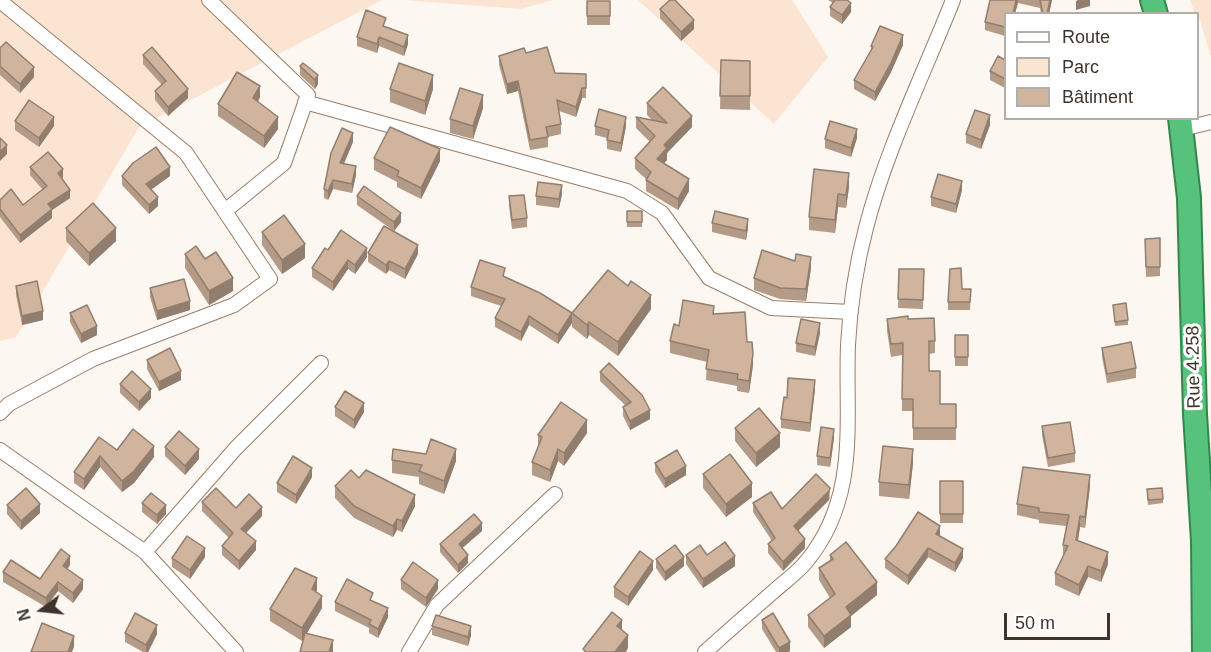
<!DOCTYPE html>
<meta charset="utf-8">
<style>
body{margin:0}
#map{position:relative;width:1211px;height:652px;overflow:hidden;background:#fdf7f2;font-family:Helvetica,sans-serif}
canvas{display:block}
.legend{position:absolute;left:1004px;top:12px;width:195px;height:108px;box-sizing:border-box;background:#fff;border:2px solid #b2aeaa;margin:0;padding:8px 10px;list-style:none;font-size:18px;color:#3f342b}
.legend li{display:flex;align-items:center;gap:12px;height:30px}
.legend b{width:30px;border:2px solid #b2aeaa}
.north{position:absolute;left:12px;top:580px;width:60px;height:60px;-webkit-text-stroke:4px #fff;paint-order:stroke;rotate:255deg;font-size:16px;font-weight:700;line-height:24px;text-align:center;color:#3f342b}
.north::after{content:'';display:block;margin:auto;width:21px;height:27px;background:#3f342b;clip-path:polygon(50% 0,100% 100%,50% 72%,0 100%)}
.scale{position:absolute;left:1004px;top:613px;width:106px;height:27px;box-sizing:border-box;border:3px solid #3f342b;border-top:0;padding-left:8px;font-size:18px;line-height:21px;white-space:nowrap;color:#3f342b;-webkit-text-stroke:4px #fff;paint-order:stroke}
</style>
<div id="map">
<canvas width="1211" height="652"></canvas>
<ul class="legend">
<li><b style="height:8px;background:#fff"></b>Route</li>
<li><b style="height:16px;background:#fbe4d1"></b>Parc</li>
<li><b style="height:16px;background:#d0b49d"></b>Bâtiment</li>
</ul>
<div class="north">N</div>
<div class="scale">50 m</div>
</div>
<script>
const ctx = document.querySelector('canvas').getContext('2d');
ctx.lineJoin = 'round';
function paint(path, color) { ctx.fillStyle = color; ctx.fill(path, 'evenodd'); }
function stroke(path, color, width, dash) { ctx.strokeStyle = color; ctx.lineWidth = width; ctx.lineCap = dash ? 'butt' : 'round'; ctx.setLineDash(dash || []); ctx.stroke(path); }
function write(font, color, halo, rows, align = 'center') {
  ctx.font = font + ' Helvetica,sans-serif'; ctx.lineWidth = 6; ctx.setLineDash([]); ctx.textBaseline = 'middle'; ctx.strokeStyle = halo; ctx.fillStyle = color; for (const [text, x, y, turn = 0] of rows) {
    ctx.save(); ctx.translate(x, y); ctx.rotate((+turn || 0) * Math.PI / 180); ctx.textAlign = isNaN(turn) ? turn : align; if (halo) ctx.strokeText(text, 0, 0); ctx.fillText(text, 0, 0); ctx.restore();
  }
}
paint(new Path2D(`
 M0 0H382L139 127 16 337 0 341Z
 M404 0H554L520 9Z
 M638 0H792L828 57 774 124Z
 M1190 0H1211V57L1198 14 1195 13Z`), '#fbe4d1');
const minor = new Path2D(`
 M209 0 308 95 284 163 225 211
 M0 1 186 153 270 279 234 305 93 359 9 404 0 413
 M305 102 627 191 662 213 709 278 771 308 851 312
 M1182 129 1211 122
 M0 450 145 552 236 652
 M145 552 236 448 321 363
 M409 652 437 605 555 494
 M705 652C727 632 750 612 773 592 784 582 797 573 806 562 860 497 845 421 848 345 850 306 856 266 866 228 885 153 924 73 953 0`);
const trunk = new Path2D(`
 M1152 0 1156 14
 M1180 118 1189 198 1195 414 1203 541 1204 652`);
stroke(minor, '#987e68', 16);
stroke(trunk, '#33864b', 26);
stroke(minor, '#fff', 14);
stroke(trunk, '#57c27c', 22);
paint(new Path2D(`
 M828 0H847L851 12 842 24 830 16V7L833 3Z
 M990 0H1052L1049 14H1041L1040 8 1018 3 1005 14V36L985 30V22Z
 M587 1H610V25H587Z
 M660 9 694 29 681 41 660 18Z
 M386 27 408 44 404 56 379 46 377 53 357 46V37Z
 M903 45 891 72 875 101 854 89V80L871 51V46Z
 M0 48 34 77 20 93 0 75Z
 M526 53 555 73 586 74V98H582L576 117 559 111 561 124V134L548 137V147L530 150 518 91 507 94 499 65V56Z
 M143 55 188 98 168 116 155 100V91L162 85 143 64Z
 M721 60 750 61V110L720 109Z
 M1005 60V88L990 80V71Z
 M303 63 318 84 315 89 300 75V66Z
 M390 89H433L425 115 390 102Z
 M260 97 258 102 278 129 264 148 218 116V104Z
 M647 103 692 127 667 153V160L663 164 689 191 678 210 646 191V179L635 169V158L650 142 636 128V117L652 120 647 115Z
 M483 108 473 139 450 133V119Z
 M15 121 54 126 39 147 15 130Z
 M990 125 981 149 966 143V134Z
 M595 126H626L621 152 607 149V138L595 135Z
 M857 138 851 157 825 148V139Z
 M353 142 344 164 356 175 352 193 333 189 328 200 324 198V189Z
 M374 158 440 161 421 199 397 187V182L374 170Z
 M30 167 63 177 62 178 70 198 52 210V218L20 243 0 217V200L23 205 43 190 30 175Z
 M849 173V187L846 208 838 207 835 233 809 230V217Z
 M122 176H170L151 190 158 206 149 214 122 185Z
 M962 190 956 213 931 206V197Z
 M562 194 559 208 536 205V196Z
 M357 196 401 222 394 231 418 254 405 279 389 270 386 274 368 262V253L394 231 357 205Z
 M509 196 527 218V227L512 229 509 206Z
 M627 211H642V227H627Z
 M712 223 748 228 746 240 712 232Z
 M66 228 116 241 89 266 66 241Z
 M262 232 305 258 282 274 262 245Z
 M1160 238V276L1146 277 1145 239Z
 M328 250 367 257 355 274 348 269 333 291 312 277V268Z
 M185 254 205 259 233 291 209 305 185 268Z
 M811 268 806 301 780 299 754 290V278Z
 M899 269H924L923 309 898 308Z
 M505 277 572 313 651 309 618 356 589 335 587 339 572 327V323L558 344 529 325 521 341 495 327V318L501 306 471 296V287Z
 M16 286 43 320 22 325 16 295Z
 M150 288 190 310 157 320 150 297Z
 M962 289H971L970 310H948V302Z
 M1113 305 1128 320V325L1115 326Z
 M70 313 97 335 81 343 70 322Z
 M714 314 747 342 753 365 749 393 737 391V386L706 380 707 362 670 353V341L679 326Z
 M887 319H908L935 341V353L929 354V371L940 404H956V440H913V411H902V355L891 357 887 331Z
 M820 333 815 356 796 352V343Z
 M955 335H968V366H955Z
 M1102 348 1136 368V378L1107 383 1102 357Z
 M147 360 181 380 159 391 147 369Z
 M600 372 650 419 630 430 623 416V407L625 405 600 381Z
 M120 384 151 398 139 411 120 393Z
 M815 389 810 432 781 428V419L787 398Z
 M335 407 364 412 354 429 335 416Z
 M1042 426 1075 453V462L1048 467 1042 435Z
 M735 428 780 447 756 467 735 441Z
 M587 433 564 466 558 461 550 482 532 475V462L538 447V435Z
 M99 437 117 450 154 457 134 483 122 492 100 467 84 490 74 483V472Z
 M834 438 830 467 817 465V456Z
 M165 447 199 459 185 475 165 456Z
 M392 460 456 461 444 494 419 484V477L392 473Z
 M655 463 686 475 665 488 655 472Z
 M913 463 909 499 879 496V482Z
 M703 474 752 497 726 517 703 488Z
 M312 477 296 504 277 492V483Z
 M359 478 415 506 402 532 397 530 393 537 354 518 335 498V486Z
 M940 481H963V523H940Z
 M1090 486 1085 528 1080 527 1078 541 1108 564 1101 582 1088 577 1079 596 1055 585V573L1063 557V545L1066 526 1039 523V520L1017 515V504Z
 M1147 494 1163 499V503L1148 505Z
 M830 497 829 500 798 531 805 548 783 571 768 553V544L772 541 753 512V503L782 509Z
 M202 502 262 516 246 533 256 550 239 570 222 555V546L229 538 202 511Z
 M142 503 166 514 157 524 142 512Z
 M7 505 40 513 21 530 7 514Z
 M482 531 462 548 468 563 458 573 440 552V544Z
 M940 535V536L963 558 955 572 928 557 908 585 885 568V559Z
 M686 555H707L735 566 703 588 686 564Z
 M830 555 877 595 851 616V627L824 648 808 627V615L830 598 819 580V568L830 561Z
 M205 557 190 579 172 567V558Z
 M656 559 684 566 665 581 656 568Z
 M70 565 67 569 83 589 73 603 58 591 46 607 3 582V572L40 579Z
 M653 570 628 606 614 597V587Z
 M401 580 438 589 426 607 401 589Z
 M317 590 316 592 322 608 307 633 333 652 304 638 302 641 270 621V609Z
 M373 601 388 617 378 638 369 633V628L335 611V602Z
 M762 620 790 651 788 652H776L762 629Z
 M432 626 471 635 468 646 432 635Z
 M125 633 157 634 148 652H143L125 642Z`), '#b39b87');
paint(new Path2D(`
 M1016 0H1018V3L1015 14H1013Z
 M1050 0H1052L1049 14H1047Z
 M1078 0H1090V6L1076 10V1Z
 M851 3V12L842 24V15Z
 M694 20V29L681 41V32Z
 M408 35V44L404 56V47Z
 M903 35V45L891 72 875 101V92Z
 M379 37V46L377 53V44Z
 M34 67V77L20 93V84Z
 M318 75V84L315 89V80Z
 M433 75V89L425 115V101Z
 M518 81V91L507 94V84Z
 M260 86V97L253 110V98Z
 M582 88V98L576 117V107Z
 M188 89V98L168 116V107Z
 M483 95V108L473 139V126Z
 M990 115V125L981 149V140Z
 M692 116V127L667 153V160L657 171V159L664 145Z
 M54 117V126L39 147V138Z
 M278 117V129L264 148V136Z
 M626 117V126L621 152V143Z
 M857 129V138L851 157V148Z
 M353 133V142L340 172V163Z
 M7 145V154L0 161V152Z
 M440 149V161L421 199V188Z
 M356 166V175L352 193V184Z
 M170 167V176L146 193V184Z
 M63 169V177L58 181V173Z
 M849 173V187L846 208V195Z
 M689 179V191L678 210V199Z
 M333 180V189L328 200V191Z
 M962 181V190L956 213V204Z
 M562 185V194L559 208V199Z
 M70 190V198L52 210V218L20 243V235L48 204Z
 M838 194V207L835 233V220Z
 M158 197V206L149 214V205Z
 M401 213V222L394 231V222Z
 M748 219V228L746 240V231Z
 M116 228V241L89 266V253Z
 M305 244V258L282 274V260Z
 M418 245V254L405 279V269Z
 M367 248V257L355 274V265Z
 M811 257V268L806 301V289Z
 M348 260V269L333 291V282Z
 M389 261V270L386 274V265Z
 M233 278V291L209 305V291Z
 M651 295V309L618 356V342Z
 M190 301V310L157 320V311Z
 M43 311V320L22 325V316Z
 M572 313V323L558 344V335Z
 M529 316V325L521 341V332Z
 M589 322V335L587 339V325Z
 M820 323V333L815 356V347Z
 M97 326V335L81 343V334Z
 M753 354V365L749 393V381Z
 M181 371V380L159 391V382Z
 M815 380V389L810 432V423Z
 M151 389V398L139 411V402Z
 M364 403V412L354 429V420Z
 M650 410V419L630 430V421Z
 M587 420V433L564 466V453Z
 M834 429V438L830 467V458Z
 M780 433V447L756 467V453Z
 M154 446V457L134 483 122 492V481Z
 M199 449V459L185 475V466Z
 M456 449V461L444 494V481Z
 M558 449V461L550 482V470Z
 M913 449V463L909 499V485Z
 M100 456V467L84 490V479Z
 M686 466V475L665 488V479Z
 M312 468V477L296 504V495Z
 M1090 475V486L1085 528V517Z
 M752 483V497L726 517V504Z
 M830 488 829 500 794 535V526Z
 M415 495V506L402 532V521Z
 M40 504V513L21 530V521Z
 M166 505V514L157 524V515Z
 M262 507V516L241 538V529Z
 M1080 516V527L1076 551V540Z
 M397 519V530L393 537V526Z
 M482 523V531L459 551V544Z
 M940 526V535L936 543V534Z
 M805 539V548L783 571V562Z
 M256 541V550L239 570V561Z
 M205 548V557L190 579V570Z
 M928 548V557L908 585V576Z
 M963 549V558L955 572V563Z
 M1108 552V564L1101 582V571Z
 M468 555V563L458 573V565Z
 M70 556V565L63 575V566Z
 M735 556V566L703 588V579Z
 M684 557V566L665 581V572Z
 M653 561V570L628 606V597Z
 M1088 566V577L1079 596V585Z
 M317 578V590L312 601V589Z
 M83 580V589L73 603V593Z
 M438 580V589L426 607V598Z
 M58 582V591L46 607V598Z
 M877 582V595L851 616V627L824 648V636L846 607Z
 M322 596V608L302 641V628Z
 M388 608V617L378 638V629Z
 M622 620V633L617 626Z
 M157 625V634L148 652H146V645Z
 M471 626V635L468 646V637Z
 M628 635V648L626 652H615Z
 M74 636V647L72 652H68Z
 M333 640V652H329Z
 M790 642V651L788 652H779V648Z`), '#927e6e');
const building = new Path2D(`
 M670 0H675L694 20 681 32 660 9Z
 M835 0H847L851 3 842 15 830 7Z
 M990 0H1016L1013 14H1005V27L985 22Z
 M1040 0H1050L1047 14H1043Z
 M587 1H610V16H587Z
 M366 10 386 18 383 26 408 35 404 47 379 37 377 44 357 37Z
 M880 26 903 35 891 63 875 92 854 80 873 47 871 46Z
 M6 42 34 67 20 84 0 66V48Z
 M152 47 188 89 168 107 155 91 166 81 143 55Z
 M547 47 555 73 586 74V88H582L576 107 557 100 561 124 546 127 548 137 530 140 518 81 507 84 499 56 524 48 526 53Z
 M998 56 1005 60V79L990 71Z
 M721 60 750 61V96H720Z
 M303 63 318 75 315 80 300 66Z
 M399 63 433 75 425 101 390 89Z
 M237 72 260 86 253 98 278 117 264 136 218 104Z
 M663 87 692 116 664 145 667 148 657 159 689 179 678 199 646 180 651 172 635 158 655 136 636 117 667 123 647 103Z
 M460 88 483 95 473 126 450 119Z
 M29 100 54 117 39 138 15 121Z
 M599 109 626 117 621 143 607 140 609 130 595 126Z
 M975 110 990 115 981 140 966 134Z
 M830 121 857 129 851 148 825 139Z
 M390 127 440 149 421 188 397 176 399 171 374 158Z
 M342 128 353 133 340 163 356 166 352 184 333 180 328 191 324 189 331 153Z
 M0 138 7 145 0 152Z
 M156 147 170 167 146 184 158 197 149 205 122 176 133 163Z
 M48 152 63 169 58 173 70 190 48 204 52 209 20 235 0 209V200L11 189 23 205 47 186 30 167Z
 M814 169 849 173 846 195 838 194 835 220 809 217Z
 M938 174 962 181 956 204 931 197Z
 M538 182 562 185 559 199 536 196Z
 M364 186 401 213 394 222 357 196Z
 M524 195 527 218 512 220 509 196Z
 M93 203 116 228 89 253 66 228Z
 M627 211H642V222H627Z
 M715 211 748 219 746 231 712 223Z
 M284 215 305 244 282 260 262 232Z
 M384 226 418 245 405 269 389 261 386 265 368 253Z
 M341 230 367 248 355 265 348 260 333 282 312 268 325 248 328 250Z
 M1160 238V267H1146L1145 239Z
 M196 246 205 259 216 252 233 278 209 291 185 254Z
 M762 250 795 261 796 254 811 257 806 289 780 288 754 278Z
 M480 260 505 268 503 276 540 293 572 313 558 335 529 316 521 332 495 318 505 299 471 287Z
 M961 268 962 289H971L970 302H948L950 269Z
 M899 269H924L923 300 898 299Z
 M608 270 628 286 631 281 651 295 618 342 589 322 587 325 572 313Z
 M184 279 190 301 157 311 150 288Z
 M37 281 43 311 22 316 16 286Z
 M683 300 714 306 713 314 745 312 747 342H752L753 354 749 381 737 379 738 374 706 369 709 350 670 341 674 324 679 326Z
 M1126 303 1128 320 1115 322 1113 305Z
 M87 305 97 326 81 334 70 313Z
 M908 316V319L934 318 935 341H929V371H940V404H956V428H913V399H902L903 343 891 344 887 319Z
 M801 319 820 323 815 347 796 343Z
 M955 335H968V357H955Z
 M1131 342 1136 368 1107 374 1102 348Z
 M170 348 181 371 159 382 147 360Z
 M609 363 642 395 650 410 630 421 623 407 631 402 600 372Z
 M132 371 151 389 139 402 120 384Z
 M788 378 815 380 810 423 781 419 784 397 787 398Z
 M345 391 364 403 354 420 335 407Z
 M561 402 587 420 564 453 558 449 550 470 532 462 542 437 538 435Z
 M759 408 780 433 756 453 735 428Z
 M1070 422 1075 453 1048 458 1042 426Z
 M821 427 834 429 830 458 817 456Z
 M133 429 154 446 134 471 122 481 100 456 84 479 74 472 99 437 117 450Z
 M179 431 199 449 185 466 165 447Z
 M431 439 456 449 444 481 419 471 422 465 392 460 393 449 426 454Z
 M883 446 913 449 909 485 879 482Z
 M677 450 686 466 665 479 655 463Z
 M730 454 752 483 726 504 703 474Z
 M293 456 312 468 296 495 277 483Z
 M1023 467 1090 475 1085 517 1080 516 1076 540 1108 552 1101 571 1088 566 1079 585 1055 573 1068 546 1063 545 1069 515 1039 512V508L1017 504Z
 M351 470 359 478 366 470 415 495 402 521 397 519 393 526 354 506 335 486Z
 M816 474 830 488 829 491 794 526 805 539 783 562 768 544 775 538 753 503 771 492 782 509Z
 M940 481H963V514H940Z
 M26 488 40 504 21 521 7 505Z
 M216 488 236 508 249 494 262 507 241 529 256 541 239 561 222 546 233 533 202 502Z
 M1162 488 1163 499 1148 500 1147 489Z
 M151 493 166 505 157 515 142 503Z
 M918 512 940 526 936 534 963 549 955 563 928 548 908 576 885 559 896 546Z
 M474 514 482 523 459 544 468 555 458 565 440 544Z
 M187 536 205 548 190 570 172 558Z
 M725 542 735 556 703 579 686 555 700 545 707 555Z
 M846 542 877 582 846 607 851 615 824 636 808 615 835 594 819 568 833 559 830 555Z
 M675 545 684 557 665 572 656 559Z
 M61 549 70 556 63 566 83 580 73 593 58 582 46 598 3 572 11 560 40 579Z
 M640 551 653 561 628 597 614 587Z
 M413 562 438 580 426 598 401 580Z
 M295 568 317 578 312 589 322 596 302 628 270 609Z
 M347 579 373 593 370 600 388 608 378 629 369 624 371 620 335 602Z
 M612 612 622 620 617 626 628 635 615 652H586L583 649Z
 M135 613 157 625 146 645 125 633Z
 M773 613 790 642 779 648 762 620Z
 M436 615 471 626 468 637 432 626Z
 M42 623 74 636 68 652H31Z
 M305 633 333 640 329 652H300Z`);
paint(building, '#d0b49d');
stroke(building, '#927e6e', 1.5);
write('18px', '#3f342b', '#fff', [
 ["Rue 4.258",1194,367,-91]
]);
</script>
